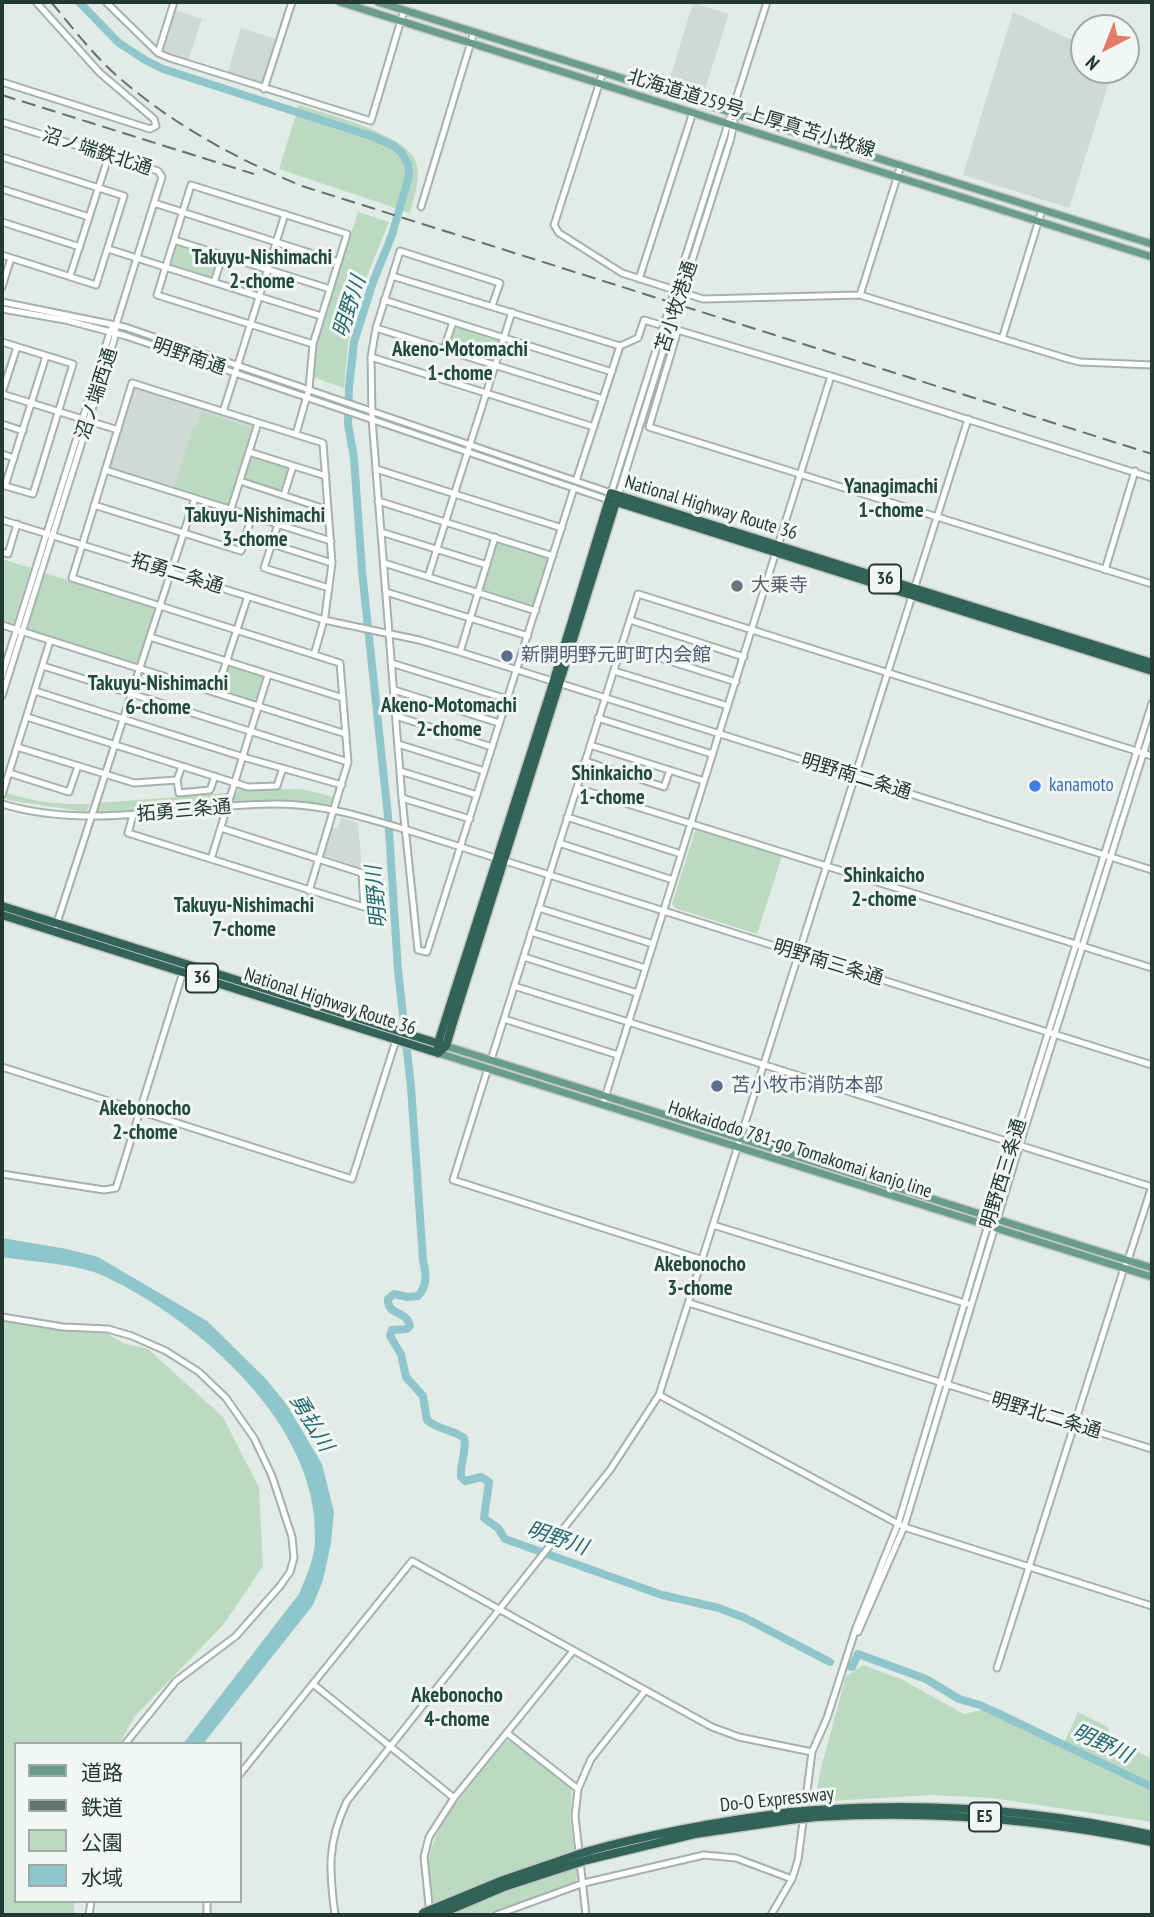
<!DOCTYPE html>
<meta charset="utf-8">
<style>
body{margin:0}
#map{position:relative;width:1154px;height:1917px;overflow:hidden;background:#e2ebe6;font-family:"PT Sans Narrow","Noto Sans JP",sans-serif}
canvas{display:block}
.frame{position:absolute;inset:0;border:4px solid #233a32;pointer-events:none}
.legend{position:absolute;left:14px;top:1742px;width:228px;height:161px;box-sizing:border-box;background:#f2f7f4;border:2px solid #9faba6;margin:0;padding:9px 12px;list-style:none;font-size:21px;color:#233a32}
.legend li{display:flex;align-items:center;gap:14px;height:35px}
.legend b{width:35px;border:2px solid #9faba6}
.north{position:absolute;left:1070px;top:14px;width:70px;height:70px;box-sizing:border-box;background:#f2f7f4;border:2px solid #9faba6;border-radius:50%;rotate:222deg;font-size:19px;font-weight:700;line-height:28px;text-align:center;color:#233a32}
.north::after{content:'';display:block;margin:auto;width:24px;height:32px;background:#e67b65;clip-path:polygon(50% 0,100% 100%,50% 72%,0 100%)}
</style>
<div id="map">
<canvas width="1154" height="1917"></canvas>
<div class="frame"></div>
<ul class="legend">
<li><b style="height:9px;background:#6a9c8c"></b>道路</li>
<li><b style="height:9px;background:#5e756d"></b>鉄道</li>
<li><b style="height:19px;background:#bcdac2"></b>公園</li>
<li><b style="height:19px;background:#8ec6cb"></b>水域</li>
</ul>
<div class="north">N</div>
</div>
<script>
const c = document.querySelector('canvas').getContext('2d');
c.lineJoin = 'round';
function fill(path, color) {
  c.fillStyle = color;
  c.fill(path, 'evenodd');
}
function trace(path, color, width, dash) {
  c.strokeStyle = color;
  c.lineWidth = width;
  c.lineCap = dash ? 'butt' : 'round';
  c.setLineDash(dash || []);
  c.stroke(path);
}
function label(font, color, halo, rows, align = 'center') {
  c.font = font + ' "PT Sans Narrow","Noto Sans JP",sans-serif';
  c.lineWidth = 6;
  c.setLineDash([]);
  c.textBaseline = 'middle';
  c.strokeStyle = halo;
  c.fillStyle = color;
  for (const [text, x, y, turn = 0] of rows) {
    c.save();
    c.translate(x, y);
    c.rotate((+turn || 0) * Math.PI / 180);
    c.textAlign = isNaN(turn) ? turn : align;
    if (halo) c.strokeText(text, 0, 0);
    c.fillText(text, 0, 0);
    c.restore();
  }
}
fill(new Path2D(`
 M693,3L729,14L704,92L669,81Z
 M175,10L202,19L188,61L162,51Z
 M1013,12L1084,46V70H1113L1069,208L963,175Z
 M241,28L276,39L262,83L228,72Z
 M135,387L254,425L228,507L109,469Z
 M341,818L358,823L362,869L324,855L332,827L338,828Z`), '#d0dad5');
fill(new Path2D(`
 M299,105C326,114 405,134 415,160C422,176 414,197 410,213L279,169Z
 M358,212L389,222L362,288L348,344L344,388L313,377L316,343Z
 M177,244L218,256L220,258L213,278L170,264L175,245Z
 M456,325L496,338L498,341L493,359L490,361L450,348L448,345Z
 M202,412L251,428L228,504L174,487L193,427H197Z
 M251,454L290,467L283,492L243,479Z
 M498,541L549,557L533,608L482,590Z
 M2,559L31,568L13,625L2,622Z
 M45,573L155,608L137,666L27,630Z
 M228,664L266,676L257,704L219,692Z
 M239,789H301L335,797L332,806L299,802H236L233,799Z
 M7,793C34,802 62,805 90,804L86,812L8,800L5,798Z
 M228,793L225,804L138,812L97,813L95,810L98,803Z
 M699,829L782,856L757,934L675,908L672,904L695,831Z
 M2,1319L59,1324L105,1332L123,1343L148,1349L223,1417L259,1488L263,1566L224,1624L135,1716L119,1744H16V1901H74V1915H2Z
 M863,1665L901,1679L964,1714L995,1707L1065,1741L1078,1712L1109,1728L1106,1735L1152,1759V1822L992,1798L930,1795L815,1802L820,1772L846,1676Z
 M506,1741H512L572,1788L570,1820L578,1876L575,1882L484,1915H435C433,1899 429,1882 429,1866C429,1825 481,1773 506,1741Z`), '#bcdac2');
fill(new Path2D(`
 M2,1238L67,1249L98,1257L207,1321L266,1379L287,1405L322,1464L334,1512L331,1543L323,1580L313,1605L203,1744H183L299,1594C306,1577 315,1558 315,1539C319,1425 200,1322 106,1277C80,1264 32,1262 2,1257Z`), '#8ec6cb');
trace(new Path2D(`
 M79,2L119,43L145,60L163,69L374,137L394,146L401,152L408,164L409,176L392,235L373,282L354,342L349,387L348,424L354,458L362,571L388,816L398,970L411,1087L423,1260C426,1274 428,1285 418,1296L408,1297L394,1294L388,1299C387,1316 407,1310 410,1326L407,1329L392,1330L390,1336L401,1354L406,1377L423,1396L427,1420C438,1430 452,1429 464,1438C467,1450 460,1463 461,1477L465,1481L481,1477L489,1482L484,1518L498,1528L505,1539L662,1595L719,1608L745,1618L830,1662
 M849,1666L852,1667L858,1654L926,1679L959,1699L980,1705L1152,1787`), '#8ec6cb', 8);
const minor = new Path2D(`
 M106,2L158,53L170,58L371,121L404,10
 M158,53L174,2
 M603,72L554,225L559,233L622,273L703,299L860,295L1068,359L1080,362L1152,365
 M2,82L150,129L156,126L154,119L100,73L36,2
 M264,89L292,2
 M2,122L158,171L162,177L116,325L114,340L2,696
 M2,157L124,196L96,285L2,255
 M2,189L89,217
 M154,203L338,262
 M421,207L474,32
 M2,222L80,247
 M174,240L330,289
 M108,249L321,316
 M70,276L109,155
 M392,276L620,346L638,338L644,320L831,376L1152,478
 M639,279L693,112
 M214,282L223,255
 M677,283L767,2
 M684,286L731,138L734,122
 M2,287L11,258
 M860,295L901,165
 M384,300L612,372
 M2,302L125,327L611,493L661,334
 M492,306L500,283L400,251L376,328L371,357L372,419L402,798L418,950L427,952L574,488
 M2,309L65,320L126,336L609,500
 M376,328L603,399
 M678,330L649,427L1152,584
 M1002,339L1042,210
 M2,342L73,364L33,494L2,485
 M444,349L453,322
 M371,357L594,427
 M2,393L17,347
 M2,394L118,430
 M223,412L285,214
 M2,424L23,431
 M296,434L309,389L313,344L347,234L191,185L157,295L313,344
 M249,452L326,476
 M2,454L14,458
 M376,469L562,528
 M105,470L331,541
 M240,481L328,510
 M576,481L620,346
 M5,486L46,356
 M284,495L293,466
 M618,496L668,335
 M378,501L553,556
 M94,505L241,551L252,516
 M231,509L258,423
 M2,520L324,620L419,640L460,652L1152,870
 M278,524L264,568L329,588
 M381,532L487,565
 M272,544L332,563
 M2,552L8,554L17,524
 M384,563L536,611
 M1105,570L1135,471
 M428,577L512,312
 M386,592L528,636
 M630,620L744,657
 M2,625L346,734
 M150,637L343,698
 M622,646L736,682
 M460,652L495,537
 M391,663L507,699
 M43,666L348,762
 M614,671L728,706
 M2,676L111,329
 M394,690L499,723
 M35,691L243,757L342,785
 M216,693L248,596
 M396,716L492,747
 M27,717L248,787L277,786L283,768
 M598,718L712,754
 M398,744L484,771
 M590,745L704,781
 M17,747L134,783L177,780
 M585,761L664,787L670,770
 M182,766L177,780L179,793L210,790L215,776
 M400,771L477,795
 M9,773L69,792L78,766
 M577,788L1152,968
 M2,795L50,641
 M402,798L470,819
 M2,804C92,831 185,804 277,804C322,804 364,817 407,830L1152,1065
 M133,815L128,833L364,907L362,873L221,828
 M567,817L681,854
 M559,843L673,880
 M211,859L268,675
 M309,891L348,762L340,663C250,635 161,606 72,578L132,383L323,443L332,563L325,616L314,655
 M539,908L653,944
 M54,932L195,498
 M531,932L645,968
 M524,957L637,993
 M514,986L1152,1187
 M504,1019L618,1055
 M491,1060L638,594L1152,756
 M2,1067L352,1179L396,1040
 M488,1068L453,1180L703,1260
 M603,1104L831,376
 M2,1174L104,1190L116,1188L183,972
 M713,1225L968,1304
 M689,1303L1152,1449
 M2,1317L63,1327L108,1329L132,1336L166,1351L199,1372L226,1398L254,1438L272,1476L292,1537L294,1558L290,1572L280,1586L236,1636L176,1681L125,1744
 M659,1395L904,1527L1152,1606
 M858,1632L904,1527L1020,1144L1152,726
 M997,1668L1124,1268L1128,1260L1152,1186
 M313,1684L454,1798
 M507,1733L578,1789
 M240,1774L412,1561L712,1727L739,1737L812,1752
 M89,1915L91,1901
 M207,1915V1901
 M335,1915C329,1870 327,1843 347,1801L610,1470L659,1395L968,419
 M430,1915L424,1857L429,1837L454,1798L573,1651
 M496,1915L584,1883L704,1855L736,1858L792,1879
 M586,1915L575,1816L578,1789L591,1759L645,1691
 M771,1915L792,1879L798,1860L812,1752L827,1718L856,1628L898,1524L993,1208L1152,703`);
const major = new Path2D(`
 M340,2L1152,257
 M378,2L1152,244
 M446,1046L1152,1268
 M438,1053L1152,1277`);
const highway = new Path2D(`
 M2,906L443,1045
 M2,915L438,1053
 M438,1053V1043L550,693L611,493L1152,663
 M438,1053L446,1046L452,1026L616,502L1152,671
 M816,1810C929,1802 1042,1810 1152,1835
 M816,1817C929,1810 1041,1819 1152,1842
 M585,1852C653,1833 721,1821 791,1812
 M587,1860L695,1834L790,1820`);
trace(minor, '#a5b2ac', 9);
trace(major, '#c1c8c6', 10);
trace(highway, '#c1c8c6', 11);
trace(minor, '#fff', 5);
trace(major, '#6a9c8c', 7);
trace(highway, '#326356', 8);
trace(new Path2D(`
 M51,2C74,29 96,59 123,81C177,127 237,159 302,186L1152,454
 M2,95L254,174`), '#5e756d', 2, [14, 7]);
const minorBridge = new Path2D(`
 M661,334L677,283
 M668,335L684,286`);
const highwayBridge = new Path2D(`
 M791,1812L816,1810
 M790,1820L816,1817
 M423,1913L503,1880L585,1852
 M438,1915L504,1887L587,1860`);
trace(minorBridge, '#a5b2ac', 9, []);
trace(highwayBridge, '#c1c8c6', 11, []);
trace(minorBridge, '#fff', 5);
trace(highwayBridge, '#326356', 8);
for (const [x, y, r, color] of [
 [737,586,7,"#6b7280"],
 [507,656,7,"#5c6f8a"],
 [1035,786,7,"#3f7fe0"],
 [717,1086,7,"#5c6f8a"]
]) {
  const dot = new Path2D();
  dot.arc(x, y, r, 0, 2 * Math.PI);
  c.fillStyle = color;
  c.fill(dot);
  trace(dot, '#f2f7f4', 2.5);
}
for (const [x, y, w] of [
 [885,579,32],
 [202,978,32],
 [985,1817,32]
]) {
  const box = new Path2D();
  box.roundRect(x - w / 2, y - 14.5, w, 29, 5);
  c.fillStyle = '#f2f7f4';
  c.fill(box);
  trace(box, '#233a32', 2);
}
label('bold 18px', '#233a32', null, [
 ["36",885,579],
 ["36",202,978],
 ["E5",985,1817]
]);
label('19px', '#233a32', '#f2f7f4', [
 ["北海道道259号 上厚真苫小牧線",751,114,17],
 ["沼ノ端鉄北通",97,152,18],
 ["苫小牧港通",677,307,-72],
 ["明野南通",189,357,19],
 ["沼ノ端西通",97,394,-72],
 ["National Highway Route 36",711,508,17],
 ["拓勇二条通",177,574,17],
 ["明野南二条通",856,777,17],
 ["拓勇三条通",184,811,-5],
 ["明野南三条通",828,963,17],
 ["National Highway Route 36",330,1002,18],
 ["Hokkaidodo 781-go Tomakomai kanjo line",800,1150,18],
 ["明野西三条通",1004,1174,-73],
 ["明野北二条通",1046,1416,17],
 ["Do-O Expressway",777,1800,-6]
]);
label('19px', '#5b616d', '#f2f7f4', [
 ["大乗寺",751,586]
], 'left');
label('19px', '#4e5e75', '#f2f7f4', [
 ["新開明野元町町内会館",521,656],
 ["苫小牧市消防本部",731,1086]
], 'left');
label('19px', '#366cbe', '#f2f7f4', [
 ["kanamoto",1049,786]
], 'left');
label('bold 21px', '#214a3d', '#f2f7f4', [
 ["Takuyu-Nishimachi",262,258],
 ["2-chome",262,282],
 ["Akeno-Motomachi",460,350],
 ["1-chome",460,374],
 ["Yanagimachi",891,487],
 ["1-chome",891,511],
 ["Takuyu-Nishimachi",255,516],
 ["3-chome",255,540],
 ["Takuyu-Nishimachi",158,684],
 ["6-chome",158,708],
 ["Akeno-Motomachi",449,706],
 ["2-chome",449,730],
 ["Shinkaicho",612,774],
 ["1-chome",612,798],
 ["Shinkaicho",884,876],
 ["2-chome",884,900],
 ["Takuyu-Nishimachi",244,906],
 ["7-chome",244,930],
 ["Akebonocho",145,1109],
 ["2-chome",145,1133],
 ["Akebonocho",700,1265],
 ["3-chome",700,1289],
 ["Akebonocho",457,1696],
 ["4-chome",457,1720]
]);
label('italic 21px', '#236970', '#f2f7f4', [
 ["明野川",350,307,-72],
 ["明野川",377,897,-95],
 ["勇払川",311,1423,59],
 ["明野川",557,1539,19],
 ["明野川",1102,1744,25]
]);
</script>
